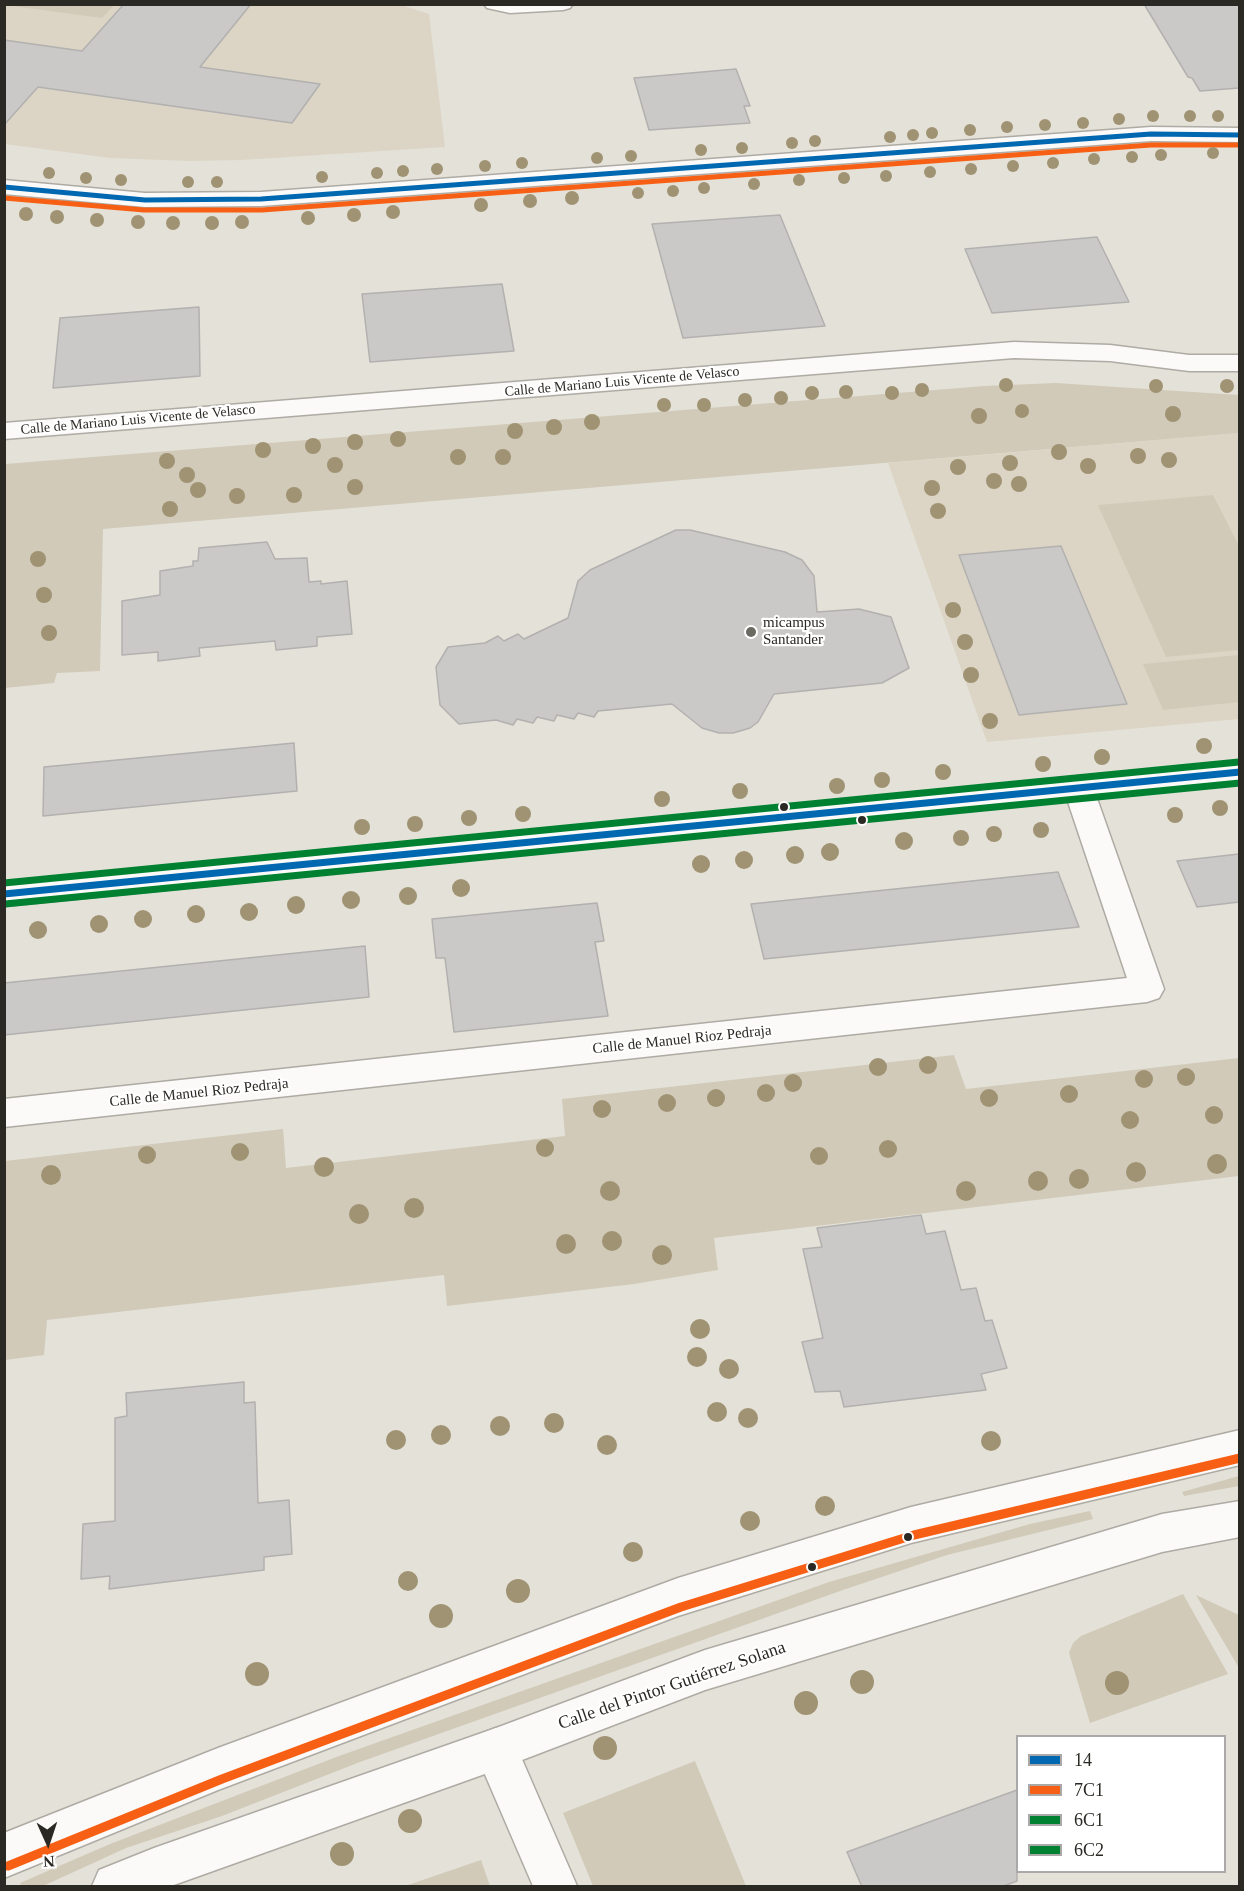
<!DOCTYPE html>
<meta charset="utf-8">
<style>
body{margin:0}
#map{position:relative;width:1244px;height:1891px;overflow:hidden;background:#e4e1d8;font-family:"Times New Roman",serif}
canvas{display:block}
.frame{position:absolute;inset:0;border:6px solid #2b2923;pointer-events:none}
.legend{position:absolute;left:1016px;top:1735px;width:210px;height:138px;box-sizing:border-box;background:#fff;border:2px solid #aaa9a7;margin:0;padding:8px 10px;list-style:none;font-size:18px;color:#2b2923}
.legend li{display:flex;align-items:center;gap:12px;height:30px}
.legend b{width:30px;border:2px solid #aaa9a7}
.north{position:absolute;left:18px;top:1813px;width:60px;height:60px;-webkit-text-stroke:4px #fff;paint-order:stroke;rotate:177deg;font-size:16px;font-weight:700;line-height:24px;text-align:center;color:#2b2923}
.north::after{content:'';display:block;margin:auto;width:21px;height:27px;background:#2b2923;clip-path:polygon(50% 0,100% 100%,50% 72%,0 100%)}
</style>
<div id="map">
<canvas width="1244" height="1891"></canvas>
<div class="frame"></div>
<ul class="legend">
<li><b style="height:8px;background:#0067b1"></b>14</li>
<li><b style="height:8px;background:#f76014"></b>7C1</li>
<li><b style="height:8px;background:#008131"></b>6C1</li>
<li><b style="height:8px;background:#008131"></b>6C2</li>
</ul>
<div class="north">N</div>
</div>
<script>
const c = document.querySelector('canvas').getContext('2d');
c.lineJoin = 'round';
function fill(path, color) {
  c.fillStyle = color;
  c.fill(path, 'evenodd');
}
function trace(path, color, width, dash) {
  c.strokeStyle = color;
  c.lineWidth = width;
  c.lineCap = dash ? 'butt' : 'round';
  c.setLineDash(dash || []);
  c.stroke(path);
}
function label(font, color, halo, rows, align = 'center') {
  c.font = font + ' "Times New Roman",serif';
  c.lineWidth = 4.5;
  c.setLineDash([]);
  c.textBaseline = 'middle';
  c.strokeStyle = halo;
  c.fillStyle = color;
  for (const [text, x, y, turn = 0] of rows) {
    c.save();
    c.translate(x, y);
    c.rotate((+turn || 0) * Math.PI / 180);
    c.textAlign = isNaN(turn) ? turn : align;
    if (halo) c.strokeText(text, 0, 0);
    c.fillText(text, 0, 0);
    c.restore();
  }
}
fill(new Path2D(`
 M398,4L429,14L445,147L241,160L188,161L110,158L5,144L4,5Z
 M1239,433V719L987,742L888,463Z`), '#dcd5c5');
fill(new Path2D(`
 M5,5L114,4V5L102,18Z
 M1056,383L1239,395V433L103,529L100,671L57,673L54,683L5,688V464L985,386Z
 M1213,495L1239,546V650L1166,657L1098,505Z
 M1239,655V702L1163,710L1143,664Z
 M954,1055L966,1089L1239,1058V1176L714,1238L718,1270L634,1284L447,1306L444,1275L47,1320L44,1355L5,1360V1366V1161L283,1129L286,1168L565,1136L562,1099Z
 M1239,1476V1486L1184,1496L1182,1492Z
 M1090,1511L1093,1519L947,1555L843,1590L360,1762L222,1816L126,1848L43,1886H22L20,1883L110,1844L339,1756L829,1582L1030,1524Z
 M1183,1594L1228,1674L1090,1723L1069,1653L1073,1643L1081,1636Z
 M1196,1595L1239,1615V1668Z
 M695,1761L746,1886H593L563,1813Z
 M481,1860L490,1886H405Z`), '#d1cab9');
const building = new Path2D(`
 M124,4H251L200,67L320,84L292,123L38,87L4,125V40L82,51Z
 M1144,4H1239V88L1200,91L1192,78L1188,77Z
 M736,69L750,106H744L750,123L649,130L634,78Z
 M780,215L825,326L683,338L652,224Z
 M1097,237L1129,302L992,313L965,249Z
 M502,284L514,351L370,362L362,294Z
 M199,307L200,376L53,388L60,318Z
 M676,530H690L785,552L802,560L814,576L817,612L859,609L891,617L909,668L882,683L774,694L758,722L750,728L733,733H719L702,728L672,704L598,711L594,717L578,713L574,719L557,715L554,721L537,717L533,723L517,719L513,725L496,720L459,724L440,705L436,667L448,647L485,643L498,636L504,641L518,634L524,639L568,618L578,581L590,570Z
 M267,542L275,559L307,558L309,582L321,581V584L347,581L352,634L317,637V646L276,650L275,641L199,648L200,656L158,661V652L122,655V601L160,595V571L193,566V561H198L199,548Z
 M1061,546L1127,704L1019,715L959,555Z
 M294,743L297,791L43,816L44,767Z
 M1239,854V902L1197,907L1177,861Z
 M1058,872L1079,927L764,959L751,904Z
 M597,903L604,941L595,942L608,1016L454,1032L445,958H436L432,919Z
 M365,946L369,997L4,1035V983Z
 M921,1215L926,1234L945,1231L961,1290L976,1288L985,1321L992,1320L1007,1368L981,1374L986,1390L844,1407L840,1391L815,1392L802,1342L823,1338L803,1249L822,1247L817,1228Z
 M244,1382V1403L255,1402L258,1503L289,1500L292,1554L264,1557V1570L109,1589L110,1576L81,1579L83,1524L115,1521V1418L127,1416L126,1393Z
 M1017,1790V1881L1001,1887H862L847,1852Z`);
fill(building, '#cbc9c8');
trace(building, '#b2b1af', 1.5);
const minor = new Path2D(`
 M484,4H573L570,8L563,10L510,13L487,8Z
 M1151,127L1240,128V142L1151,141L261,206L145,207L4,194V180L145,193L261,192Z
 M1014,342L1110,345L1189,355H1240V371H1189L1110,361L1014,358L4,439V423Z
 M1078,776L1089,779L1093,787L1164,989L1159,998L1147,1002L4,1127V1099L1127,978L1063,787L1067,779Z
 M496,1728L511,1734L577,1886H533L474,1749L481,1734Z`);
const secondary = new Path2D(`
 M1240,761V783L4,906V882Z`);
const primary = new Path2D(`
 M1240,1430V1465L911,1543L678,1616L218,1790L4,1878V1833L218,1748L678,1578L911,1507Z
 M1240,1501V1537L1162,1552L705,1690L496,1770L171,1886H92L99,1870L154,1848L496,1728L705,1650L1162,1514Z`);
trace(minor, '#aeaba4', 3);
trace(secondary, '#aeaba4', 3);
trace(primary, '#aeaba4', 3);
fill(minor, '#fbfaf9');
fill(secondary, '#fbfaf9');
fill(primary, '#fbfaf9');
trace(new Path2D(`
 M4,187L145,200L261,199L1151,134L1240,135`), '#0067b1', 5);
trace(new Path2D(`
 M4,894L1240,772`), '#0067b1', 7);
trace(new Path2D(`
 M4,198L144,210H262L1151,145H1240`), '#f76014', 5);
trace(new Path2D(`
 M8,1866L222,1779L681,1607L914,1535L1240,1458`), '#f76014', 9);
trace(new Path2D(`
 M5,904L1240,783`), '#008131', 7);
trace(new Path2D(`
 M4,883L1239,762`), '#008131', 7);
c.fillStyle = '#a09373';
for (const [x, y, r] of [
 [1153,116,6],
 [1190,116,6],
 [1218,116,6],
 [1119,119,6],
 [1083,123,6],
 [1045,125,6],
 [1007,127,6],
 [970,130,6],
 [932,133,6],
 [913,135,6],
 [890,137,6],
 [815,141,6],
 [792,143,6],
 [742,148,6],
 [701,150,6],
 [1213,153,6],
 [1161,155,6],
 [631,156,6],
 [1132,157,6],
 [597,158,6],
 [1094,159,6],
 [522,163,6],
 [1053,163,6],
 [485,166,6],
 [1013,166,6],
 [437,169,6],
 [971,169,6],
 [403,171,6],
 [930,172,6],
 [49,173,6],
 [377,173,6],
 [886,176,6],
 [322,177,6],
 [86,178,6],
 [844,178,6],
 [121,180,6],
 [799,180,6],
 [188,182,6],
 [217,182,6],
 [754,184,6],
 [704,188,6],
 [673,191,6],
 [638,193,6],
 [572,198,7],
 [530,201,7],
 [481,205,7],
 [393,212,7],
 [26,214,7],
 [354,215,7],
 [57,217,7],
 [308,218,7],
 [97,220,7],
 [138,222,7],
 [242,222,7],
 [173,223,7],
 [212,223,7],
 [1006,385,7],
 [1156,386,7],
 [1227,386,7],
 [922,390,7],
 [846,392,7],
 [812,393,7],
 [892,393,7],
 [781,398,7],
 [745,400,7],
 [664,405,7],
 [704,405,7],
 [1022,411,7],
 [1173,414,8],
 [979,416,8],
 [592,422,8],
 [554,427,8],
 [515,431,8],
 [398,439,8],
 [355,442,8],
 [313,446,8],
 [263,450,8],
 [1059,452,8],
 [1138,456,8],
 [458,457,8],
 [503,457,8],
 [1169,460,8],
 [167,461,8],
 [1010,463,8],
 [335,465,8],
 [1088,466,8],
 [958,467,8],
 [187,475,8],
 [994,481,8],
 [1019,484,8],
 [355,487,8],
 [932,488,8],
 [198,490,8],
 [294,495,8],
 [237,496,8],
 [170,509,8],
 [938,511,8],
 [38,559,8],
 [44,595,8],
 [953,610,8],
 [49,633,8],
 [965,642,8],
 [971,675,8],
 [990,721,8],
 [1204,746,8],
 [1102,757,8],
 [1043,764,8],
 [943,772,8],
 [882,780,8],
 [837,786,8],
 [740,791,8],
 [662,799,8],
 [1220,808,8],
 [523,814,8],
 [1175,815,8],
 [469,818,8],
 [415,824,8],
 [362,827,8],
 [1041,830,8],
 [994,834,8],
 [961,838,8],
 [904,841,9],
 [830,852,9],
 [795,855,9],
 [744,860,9],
 [701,864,9],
 [461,888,9],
 [408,896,9],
 [351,900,9],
 [296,905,9],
 [249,912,9],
 [196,914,9],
 [143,919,9],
 [99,924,9],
 [38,930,9],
 [928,1065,9],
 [878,1067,9],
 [1186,1077,9],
 [1144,1079,9],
 [793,1083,9],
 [766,1093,9],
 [1069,1094,9],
 [716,1098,9],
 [989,1098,9],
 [667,1103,9],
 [602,1109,9],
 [1214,1115,9],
 [1130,1120,9],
 [545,1148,9],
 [888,1149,9],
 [240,1152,9],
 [147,1155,9],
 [819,1156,9],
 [1217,1164,10],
 [324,1167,10],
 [1136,1172,10],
 [51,1175,10],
 [1079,1179,10],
 [1038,1181,10],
 [610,1191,10],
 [966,1191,10],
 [414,1208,10],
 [359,1214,10],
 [612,1241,10],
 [566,1244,10],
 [662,1255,10],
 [700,1329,10],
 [697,1357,10],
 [729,1369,10],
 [717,1412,10],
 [748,1418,10],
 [554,1423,10],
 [500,1426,10],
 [441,1435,10],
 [396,1440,10],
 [991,1441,10],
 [607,1445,10],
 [825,1506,10],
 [750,1521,10],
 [633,1552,10],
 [408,1581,10],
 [518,1591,12],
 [441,1616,12],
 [257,1674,12],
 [862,1682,12],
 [1117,1683,12],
 [806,1703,12],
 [605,1748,12],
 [410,1821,12],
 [342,1854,12]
]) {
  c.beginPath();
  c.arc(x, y, r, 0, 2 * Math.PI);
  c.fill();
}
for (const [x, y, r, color] of [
 [751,632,6,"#6c6962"],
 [784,807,5,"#2b2923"],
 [862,820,5,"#2b2923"],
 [908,1537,5,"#2b2923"],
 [812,1567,5,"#2b2923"]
]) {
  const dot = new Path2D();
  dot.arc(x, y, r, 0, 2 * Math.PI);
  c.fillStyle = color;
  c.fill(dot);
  trace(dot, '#fff', 2);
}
label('14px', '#2b2923', '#fff', [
 ["Calle de Mariano Luis Vicente de Velasco",622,382,-5],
 ["Calle de Mariano Luis Vicente de Velasco",138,420,-5]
]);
label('15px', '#2b2923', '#fff', [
 ["micampus",763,623],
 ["Santander",763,640]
], 'left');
label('15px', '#2b2923', '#fff', [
 ["Calle de Manuel Rioz Pedraja",682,1040,-6],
 ["Calle de Manuel Rioz Pedraja",199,1093,-6]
]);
label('18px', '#2b2923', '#fff', [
 ["Calle del Pintor Gutiérrez Solana",672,1686,-19]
]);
</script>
